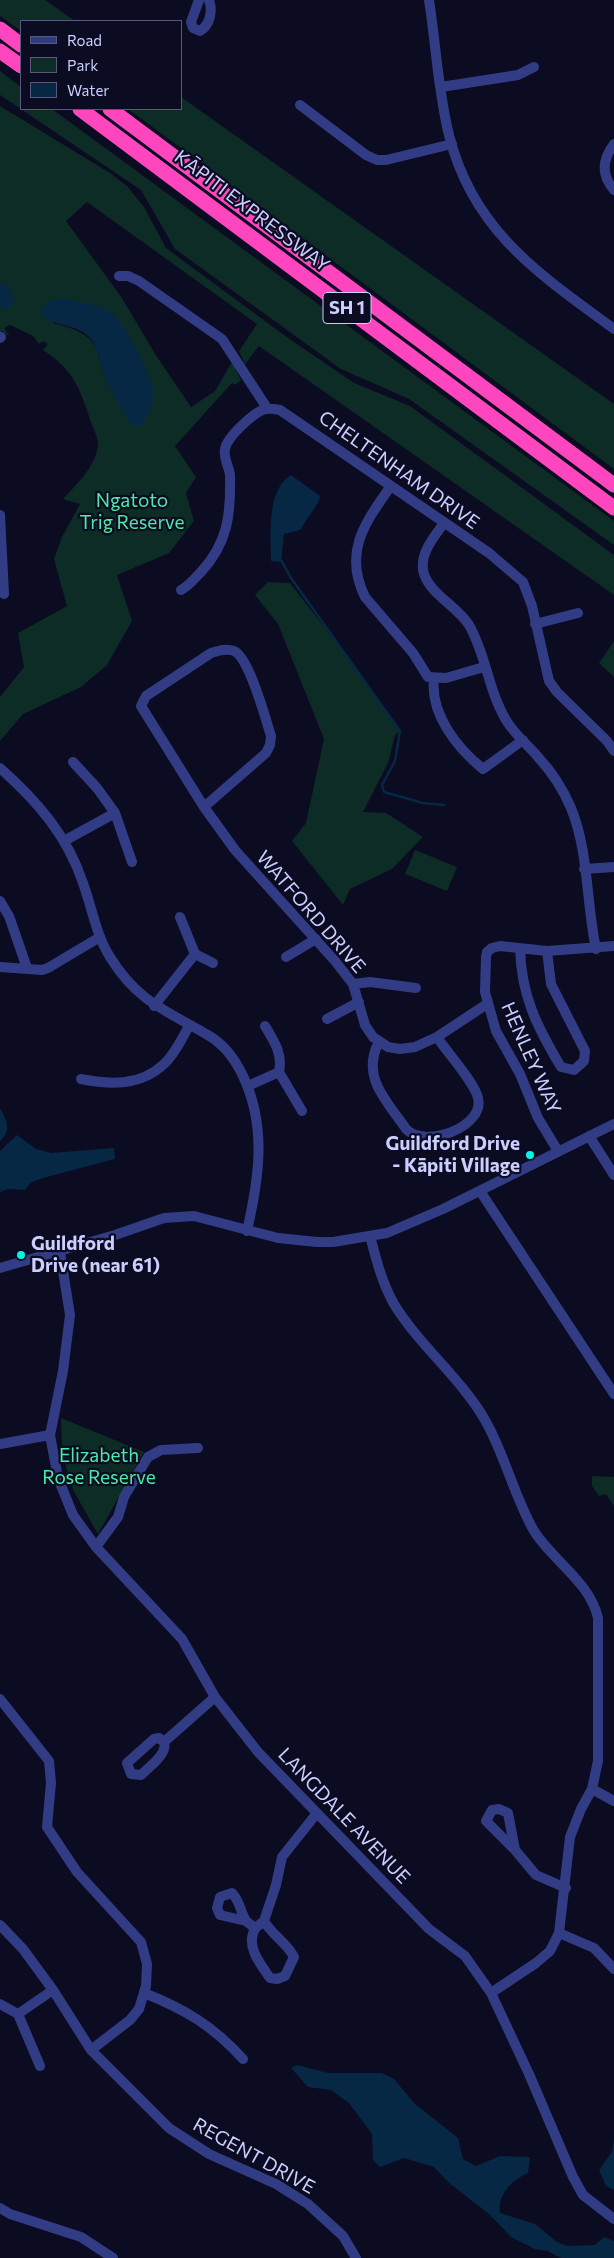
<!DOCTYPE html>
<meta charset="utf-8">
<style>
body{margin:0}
#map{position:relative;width:614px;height:2258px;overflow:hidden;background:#0b0b21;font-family:Commissioner,sans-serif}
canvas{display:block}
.legend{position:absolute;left:20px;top:20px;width:162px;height:90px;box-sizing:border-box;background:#0b0b21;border:1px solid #58597a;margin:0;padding:6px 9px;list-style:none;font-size:15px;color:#cbceff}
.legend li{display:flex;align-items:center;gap:10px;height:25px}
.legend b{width:25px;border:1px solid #58597a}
</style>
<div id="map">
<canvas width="614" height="2258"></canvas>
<ul class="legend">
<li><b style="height:6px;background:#313c85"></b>Road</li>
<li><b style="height:14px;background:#0d2c25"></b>Park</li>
<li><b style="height:14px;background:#062845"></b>Water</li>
</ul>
</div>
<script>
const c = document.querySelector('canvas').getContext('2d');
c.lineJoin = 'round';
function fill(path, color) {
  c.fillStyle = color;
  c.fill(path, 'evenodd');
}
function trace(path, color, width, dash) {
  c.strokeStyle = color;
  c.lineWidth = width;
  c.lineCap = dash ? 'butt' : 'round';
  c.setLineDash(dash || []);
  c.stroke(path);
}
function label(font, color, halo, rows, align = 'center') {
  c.font = font + ' Commissioner,sans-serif';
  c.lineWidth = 4.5;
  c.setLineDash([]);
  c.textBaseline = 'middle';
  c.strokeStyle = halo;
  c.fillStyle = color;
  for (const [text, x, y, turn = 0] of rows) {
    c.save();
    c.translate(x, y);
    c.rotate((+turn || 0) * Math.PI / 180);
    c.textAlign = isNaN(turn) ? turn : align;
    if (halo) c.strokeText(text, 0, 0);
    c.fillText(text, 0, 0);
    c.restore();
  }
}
fill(new Path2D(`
 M0,0H45L75,21H21V31L0,16Z
 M0,71L21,87V109H52L614,521V545L409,399L341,369L175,249L141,190L0,95Z
 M181,97L614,404V469L128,109H181Z
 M0,106L110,173L127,186L144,207L166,248L288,338L354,383L410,406L614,555V595L259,346L245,364L239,351L257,324L87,202L66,221L122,298L155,354L191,407L215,391L232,362L241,380L235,385L232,383L175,446L196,477L186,493L194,521L169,553L117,575L132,621L107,665L81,687L23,714L0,741V697L24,667L18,633L67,606L54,559L62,537L80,504L63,499C76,485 97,465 98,444C98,438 93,428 91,422C80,389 74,370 43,350L48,344L43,341L39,344L33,336L10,325L4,328L10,337L2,331L0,333ZM87,304L105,310L114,315L115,394C89,353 111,337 53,323Z
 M268,582L290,583L343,651L400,731L395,735L388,763L363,812L386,813L423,837L392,869L350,889L343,905L292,841L306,823L324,739L278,624L255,595Z
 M614,641V677L599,663Z
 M415,850L457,867L447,891L405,874Z
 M61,1418L144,1452L98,1534L73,1490L62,1453Z
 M592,1476L614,1477V1506L606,1494L599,1496L592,1486Z`), '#0d2c25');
fill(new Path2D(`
 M0,282C16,290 21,313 0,307Z
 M68,299C83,303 104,305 115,316C126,328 152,376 153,392C153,400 151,407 148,415C146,421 141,426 135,428C126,420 112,393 107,381C100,367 100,350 90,338C77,323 54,328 42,314C40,299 57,300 68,299Z
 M291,475L320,496L319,501L300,530L284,534L281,562L271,561C271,536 266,490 291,475Z
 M0,1108C7,1121 12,1130 0,1141Z
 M17,1135L36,1149L51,1153L114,1148L115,1159L43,1178L30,1183L25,1190L8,1189L0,1192V1151Z
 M297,2065L328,2073H382L394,2079L415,2104L458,2138L463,2159L476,2166L500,2156L530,2157L528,2173C512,2180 497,2195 500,2213L535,2224L557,2242L567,2246L595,2245L604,2237L614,2241V2258H561L547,2251L535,2249L511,2237L489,2214L448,2182L434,2167L404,2158L380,2167L373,2160L372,2134L349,2103L331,2090L308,2087L291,2068Z
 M614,2138V2190L606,2186L599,2170L612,2152Z`), '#062845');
trace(new Path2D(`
 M281,560L291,578L400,731L395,761L382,785L384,792L423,803L444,805`), '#062845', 2.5);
trace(new Path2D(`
 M199,0L191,22L193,28L200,31C210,25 213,11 209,0
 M429,0C436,45 438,91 449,135C473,231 539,274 614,329
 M441,87L518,75L534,67
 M300,105L366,155L377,160H386L452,144
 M614,144C602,160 601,175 614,190
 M119,276H128L139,281L222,339L267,408
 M0,338L1,337
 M390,487C365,523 343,552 365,597L413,653L428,677L446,678L484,667
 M0,515L4,594
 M444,523C434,537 418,555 424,574C431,595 457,606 469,625C486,654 488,690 506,720C514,734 528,745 538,757C551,771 563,789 571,808C589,852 586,902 596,949
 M181,590C189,586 195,578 201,572C228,543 231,514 230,475C229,466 223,458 225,449C227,437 253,413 265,409C270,408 275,409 280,410L489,553L523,582L532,606L549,681L557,692L607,741L614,751
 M535,624L578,613
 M434,679C430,714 457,748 483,769L523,740
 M73,762L97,788L115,813L132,862
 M0,768C37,801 67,835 83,883C92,908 96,935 110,957C137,1001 165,1010 206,1034C223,1043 235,1059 243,1076C267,1127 259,1178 247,1231
 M204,807L266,753L270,745L271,736C266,720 249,657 234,651C227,648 218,651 211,653L146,696L141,706L204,807L235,850L335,961L353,984L365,1025L373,1037L388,1047L400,1049L415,1047L437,1037L487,1004
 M64,841L115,813
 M584,869L614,867
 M0,901L9,916L27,968
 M180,917L195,954L213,963
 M520,948C521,995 537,1027 561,1067L574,1070L584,1061L585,1051L551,984L547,951
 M286,957L316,939
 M0,967L42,970L48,968L100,937
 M353,984L370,982L416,988
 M154,1006L195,954
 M327,1019L359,1002
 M265,1026C274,1041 283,1054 279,1072L302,1111
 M379,1042C360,1077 388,1102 406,1129C425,1149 485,1127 478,1098C475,1083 446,1051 437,1037
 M81,1079C110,1085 141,1086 164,1064C175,1054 182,1038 189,1026
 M248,1086L279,1072
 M589,1136L614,1175
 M558,1151L538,1118L520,1074L496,1031L485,992L486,957L487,952L492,948L500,946L547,951L614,946
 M480,1191L614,1394
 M370,1236C376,1259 382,1283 394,1304C418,1344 461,1378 485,1420C505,1455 514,1496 534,1531C553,1561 590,1582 598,1618V1761L592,1789L581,1809L570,1837L559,1933L550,1951L536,1963L491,1993
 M60,1252L70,1315L63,1371L50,1435L58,1478L73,1515L96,1547L182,1639L215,1697L258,1752L429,1929L465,1956L491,1993L529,2074L573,2177L583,2195L614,2219
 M0,1268L115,1235L164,1218L194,1216L278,1238L317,1242H333L387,1233L443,1209L614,1124
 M0,1444L50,1435
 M96,1547L118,1517L124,1497L148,1457L161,1450L198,1448
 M0,1699L49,1761L51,1783L47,1827L77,1872L141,1942L147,1964L146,1986L139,2009L130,2020L91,2050
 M164,1742L159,1738L154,1739L127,1763L131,1774L141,1775C149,1767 168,1754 164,1742L215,1697
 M592,1789L614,1801
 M515,1850L508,1813L499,1809L492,1810L486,1821L515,1850L536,1875L566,1888
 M246,1921C240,1911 240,1901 232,1893L220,1897L217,1908L220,1915L246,1921L255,1928
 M264,1921C262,1923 257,1926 255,1929C245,1946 261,1965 270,1978L277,1979L285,1976L294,1957C287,1943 272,1935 264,1921L276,1885L282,1857L317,1813
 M0,1925L23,1949L53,1990L91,2050L169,2128L209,2154L276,2184L308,2204L343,2236L356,2258
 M559,1933L594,1948L614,1969
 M144,1993C185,2009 213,2026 243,2059
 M0,2004L18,2014L53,1990
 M18,2014L40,2066
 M0,2208L10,2214L81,2237L113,2258`), '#313c85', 10);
trace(new Path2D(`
 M0,29L21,45
 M0,51L21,66
 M80,109L614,508
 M110,109L614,485`), '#ff46bf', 15);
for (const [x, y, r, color] of [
 [530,1155,5,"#00f6e4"],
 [21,1255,5,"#00f6e4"]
]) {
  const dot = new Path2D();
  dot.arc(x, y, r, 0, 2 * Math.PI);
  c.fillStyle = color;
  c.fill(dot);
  trace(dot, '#0b0b21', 2);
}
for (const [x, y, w] of [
 [347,308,48]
]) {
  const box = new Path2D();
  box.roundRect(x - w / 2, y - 15.5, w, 31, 4);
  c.fillStyle = '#0b0b21';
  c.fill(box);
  trace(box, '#cbceff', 1);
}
label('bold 18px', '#cbceff', null, [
 ["SH 1",347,308]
]);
label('19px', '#cbceff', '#0b0b21', [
 ["KĀPITI EXPRESSWAY",252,211,37],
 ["CHELTENHAM DRIVE",399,470,35],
 ["WATFORD DRIVE",311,912,49],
 ["HENLEY WAY",531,1058,66],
 ["LANGDALE AVENUE",344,1816,46],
 ["REGENT DRIVE",254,2156,29]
]);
label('19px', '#4ceaa7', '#0b0b21', [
 ["Ngatoto",132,501],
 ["Trig Reserve",132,523],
 ["Elizabeth",99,1456],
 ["Rose Reserve",99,1478]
]);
label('bold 19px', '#cbceff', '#0b0b21', [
 ["Guildford Drive",520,1144],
 ["- Kāpiti Village",520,1166],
 ["Guildford",31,1244,"left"],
 ["Drive (near 61)",31,1266,"left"]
], 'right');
</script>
